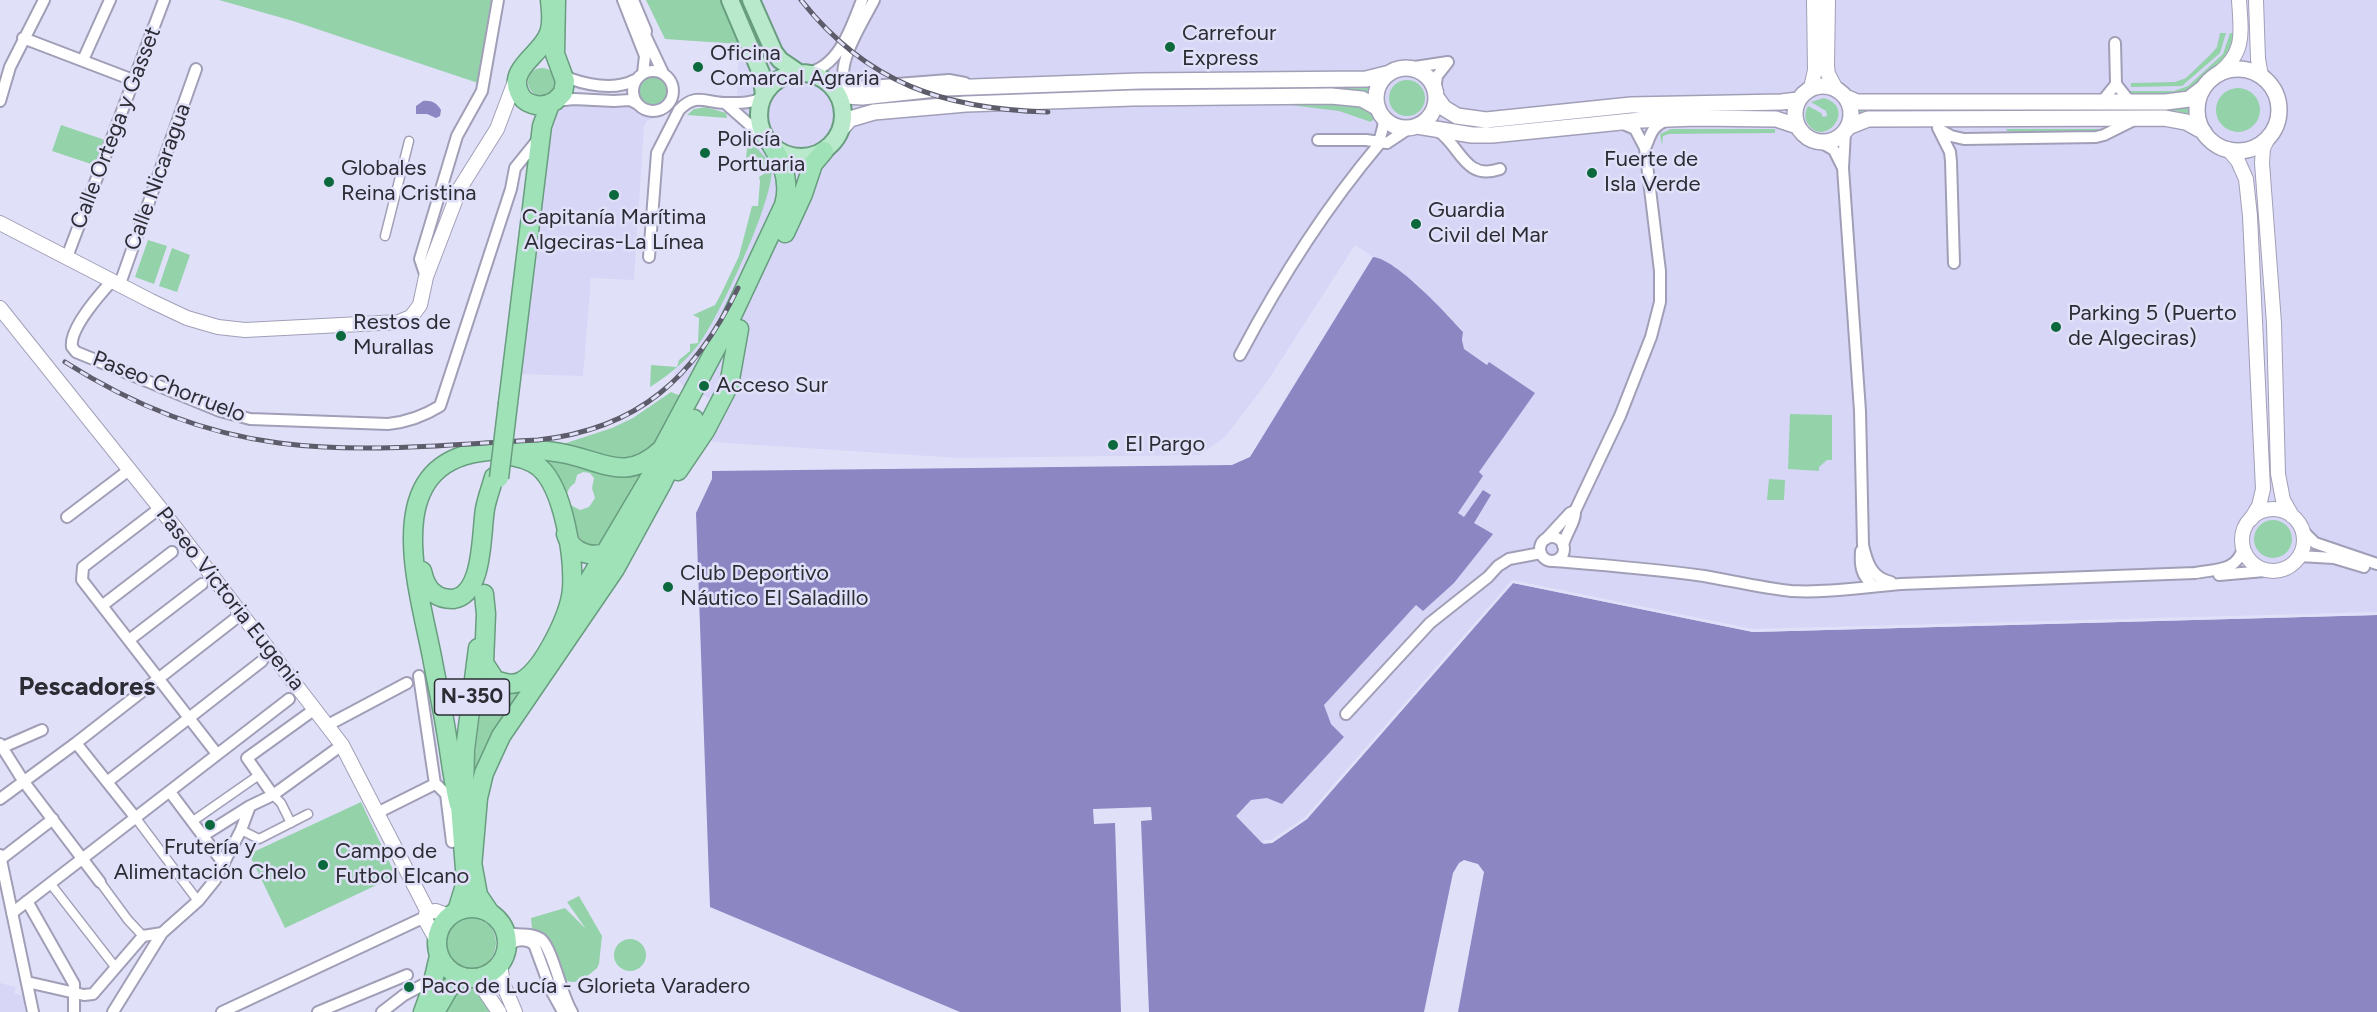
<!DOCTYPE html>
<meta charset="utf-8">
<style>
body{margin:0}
canvas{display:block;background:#e1e0f9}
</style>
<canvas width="2377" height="1012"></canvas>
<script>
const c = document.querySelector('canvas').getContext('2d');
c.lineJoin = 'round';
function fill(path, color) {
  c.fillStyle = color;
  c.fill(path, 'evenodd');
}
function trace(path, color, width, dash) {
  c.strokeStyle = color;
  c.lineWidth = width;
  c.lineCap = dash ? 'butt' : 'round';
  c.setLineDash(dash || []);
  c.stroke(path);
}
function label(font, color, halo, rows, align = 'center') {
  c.font = font + ' Figtree,sans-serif';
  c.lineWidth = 5;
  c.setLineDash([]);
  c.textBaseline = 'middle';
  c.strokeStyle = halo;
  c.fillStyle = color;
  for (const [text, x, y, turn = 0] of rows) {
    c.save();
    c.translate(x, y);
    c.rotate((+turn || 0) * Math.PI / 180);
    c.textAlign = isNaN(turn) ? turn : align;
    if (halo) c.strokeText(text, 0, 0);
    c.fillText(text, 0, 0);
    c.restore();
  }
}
fill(new Path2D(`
 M721,0H2377V615L1753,632L1307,819L1272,843L1263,844L1235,817L1251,800L1267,798L1276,800L1344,738L1331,724L1324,705L1416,605L1423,611L1493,534L1474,523L1491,496L1483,491L1464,517L1458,514L1483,476L1478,473L1535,393L1463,349V331L1443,310L1410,278L1379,258L1373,257L1355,245L1267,382L1225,437L1200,455L959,458L712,442V430L724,406L681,384L673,373L704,337L744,258L766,198L772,168L770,161L762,155L736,116L739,44Z
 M566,104L635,107L648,116H658L647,121L644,126L634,280L591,278L583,376L515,374L547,117Z
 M0,983L16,987L14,993L23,996L25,1012H0Z`), '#d8d6f6');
fill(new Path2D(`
 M219,0H493L478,83L293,21Z
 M646,0H721L739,44L665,39Z
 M2220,33H2226L2220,53L2182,86L2131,87V83L2175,82L2186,78L2212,53L2217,47Z
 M2230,33H2234C2233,54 2220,63 2206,75C2200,80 2196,87 2188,91C2174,97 2146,97 2131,93L2130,91H2174L2188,86L2223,54Z
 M528 82a14 14 0 1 1 28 0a14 14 0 1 1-28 0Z
 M639 91a14 14 0 1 1 28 0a14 14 0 1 1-28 0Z
 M1389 98a18 18 0 1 1 36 0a18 18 0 1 1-36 0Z
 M1375,85L1372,95L1338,89L1258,90V87Z
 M2216 110a22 22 0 1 1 44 0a22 22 0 1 1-44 0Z
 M1824,98C1858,108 1824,149 1808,124C1804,118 1805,112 1808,106L1821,113L1823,117L1827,116L1826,111L1811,102Z
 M1326,103L1364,107L1376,116L1371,122L1339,111L1282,104Z
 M2190,106V115L2176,111L1858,114L1857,108L2174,110Z
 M706,107L726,113L727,118L687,115L694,109Z
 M61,125L105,140L97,166L52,151Z
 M1671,129H1775V133L1669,134L1663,136L1662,145L1660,134Z
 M2006,129H2098V132H2018L2007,131Z
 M748,131C752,138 756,148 762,154C765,158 770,159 771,164C779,191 720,313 703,338C689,359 671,374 650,387L651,365L677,367L679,360L690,351V344L698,343L699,318L693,315L715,305L721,294L739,256L752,206H758L760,181L759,177L765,173L752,156L746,158L748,139H743V132Z
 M148,240L167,246L154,284L135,277Z
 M172,248L190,255L177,292L159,286Z
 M671,392L683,397L650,450C617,470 596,451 563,444L612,428L633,418Z
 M1790,414L1832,415V460H1827L1819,467V471L1788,469Z
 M547,459C581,465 613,485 648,471V475L597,548C568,541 570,507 561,484C558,475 552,466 547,459ZM583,472L590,473L594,478L592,488L595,498L589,507L580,510L569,504C565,495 567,488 575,483L577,475Z
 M1769,479L1785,480L1784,500H1767Z
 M2254 539a19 19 0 1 1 38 0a19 19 0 1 1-38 0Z
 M489,684L504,692L524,688L475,788L472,779L483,689Z
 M361,802L396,876L285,928L249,854Z
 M579,896L602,936L599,964L597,968C586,977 578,987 563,979L549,940L544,935L532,929L531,918L565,908L586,929L567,902Z
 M444 943a26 26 0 1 1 52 0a26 26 0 1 1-52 0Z
 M614 955a16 16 0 1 1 32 0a16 16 0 1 1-32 0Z
 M467,985L477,989L493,1012H439L443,1004Z`), '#94d2aa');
fill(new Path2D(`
 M423,101C431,100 437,103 441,110L440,116L436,118L427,114H416V106Z
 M1373,257C1396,259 1446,313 1463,332L1462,340L1464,349L1487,365L1489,362L1535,393L1479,472L1483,476L1458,513L1464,517L1483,490L1491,495L1474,523L1493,534L1454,583L1423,611L1416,605L1324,705L1331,724L1344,737L1282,804L1267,798L1251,800L1236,816L1262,843H1272L1307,819L1513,583L1753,632L2377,615V1012H1458L1484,872L1478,864L1464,860L1459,863L1453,873L1424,1012H1149L1141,821L1152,820L1151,807L1093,809L1094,824L1115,823L1121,1012H960L710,907L696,513L712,479V471L1232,465L1250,457Z`), '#8c86c3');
fill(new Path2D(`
 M1512,580L1753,629L2377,612V615L1753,632L1513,583L1307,819L1272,843L1263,844L1264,840H1271L1305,817Z`), '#e1e0f9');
const pedestrian = new Path2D(`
 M385,236L409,141
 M273,795L281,803L291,823
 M135,817L198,901
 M193,821L259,775
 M241,830L259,839L308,814
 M100,882L128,920L143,936
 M50,883L116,968`);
const minor = new Path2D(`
 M623,0L645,56L643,73
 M633,0L646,31L645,35L663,73
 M874,0C865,18 834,66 846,83L858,87L949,80L965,83
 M23,38L133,80
 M2115,43L2116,84
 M83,60L110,0
 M1408,68L1448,62L1437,76L1435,91
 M633 91a20 20 0 1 1 40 0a20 20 0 1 1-40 0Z
 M807,73C839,67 851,28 862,0
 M564,76C584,85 615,91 635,80
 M0,101L10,67L44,0
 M555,101L574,99L614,101L630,100L636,103
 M2099,102L2104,99L2116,84L2127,98L2134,102
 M725,103L767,140
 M1938,128L1950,152L1951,161L1954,263
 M1940,130L1951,136L1964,139L2096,137L2104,135L2134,120
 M1438,131C1461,146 1464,181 1500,169
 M1845,132L1843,168L1860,411L1863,545C1867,563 1872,578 1891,582
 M1318,140H1366L1387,143L1411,127
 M1822,143L1834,150L1842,166
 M1645,148C1651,136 1650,128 1665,121
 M67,257L164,0
 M649,257L657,153L679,110C696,92 706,103 725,103C738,103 751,104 763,97
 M426,277L420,259L457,136L482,91L498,0
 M112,281C100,294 69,329 72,347L76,352L220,411L250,419L388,424C407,422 424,416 440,406L511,189L515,168L536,142
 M118,283L122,278L196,69
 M1240,355C1279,281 1326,207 1380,143C1379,133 1386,128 1383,117
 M160,508L83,567L82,580L217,754
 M67,517L129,470
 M2303,531L2315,543L2377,564
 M1540 549a12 12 0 1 1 24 0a12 12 0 1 1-24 0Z
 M1546,539L1570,513L1575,511
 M1563,546C1565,534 1576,522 1575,511L1620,416L1651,337L1660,302V271L1645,148L1635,129L1621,123
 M1861,551C1860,566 1861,576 1874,586
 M2299,556L2334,558L2364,567
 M1554,561C1603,565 1654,569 1704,576C1733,581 1762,588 1791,591C1828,593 1864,587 1901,584L2195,573C2215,569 2237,572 2243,548
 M2219,575L2276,570
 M103,605L172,552
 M129,640L202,584
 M419,676L435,784
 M1346,714L1430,623L1488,577L1498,566L1509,559L1541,553
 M328,725L407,683
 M76,743L135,817
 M0,744L24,782L100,882
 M3,747L42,730
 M107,782L262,661
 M170,792L224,864
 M273,795L247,758L315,709
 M0,799L76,743L240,615
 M377,813L433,785H437L446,794L452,842
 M204,835L250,806L273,795L342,745
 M0,855L33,1012
 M1,859L53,819
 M27,901L74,984V1012
 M12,913L289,699
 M505,931C516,938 530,931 541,939C553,949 561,995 572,1012
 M507,946C515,940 525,938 534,944L551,990L563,1012
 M27,982L84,995L93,994L143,936L162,933
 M113,1012L162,933L198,901L215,880L241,830L250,806
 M222,1012L425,917
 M318,1012L407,975
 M382,1012L404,995L434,979`);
const tertiary = new Path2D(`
 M1828,0L1827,66L1828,74L1836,89
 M2256,0L2258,59L2261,76
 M2218,74C2246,52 2241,32 2239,0
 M1811,88L1815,70L1814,0
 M2269,136L2263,148L2262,163L2274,323L2278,474L2283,500L2292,516
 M2228,149L2238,161L2246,179L2250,216L2263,489L2259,506L2251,519
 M0,223L151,301L187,318L218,327L245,330L399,322L411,317L420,305L426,277L460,188L497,129L517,76
 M0,308L160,508L342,745L428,912
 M2242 540a31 31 0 1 1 62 0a31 31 0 1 1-62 0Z
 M428,912L426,914V921L436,939
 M428,912L436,911L449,916
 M500,964L503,984L515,1012
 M476,978L499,1012`);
const secondary = new Path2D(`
 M1376 98a30 30 0 1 1 60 0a30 30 0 1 1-60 0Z
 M2197 110a41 41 0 1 1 82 0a41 41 0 1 1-82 0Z
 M1795 114a28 28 0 1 1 56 0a28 28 0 1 1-56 0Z
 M835,90L846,96L862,97L945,88L1140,81L1366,79L1390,73
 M1436,97L1444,108L1457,116L1486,120L1631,105L1781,102L1798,100
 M1845,97L1857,102H2166L2189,99L2202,89
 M1417,126L1472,135H1492L1641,120L1697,118L1776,119L1797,126
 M1848,127L1868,119L2164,118L2186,122L2204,132
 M842,128L850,119L874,112L966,104L1132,98L1331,96L1362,99L1378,108`);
const primary = new Path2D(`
 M730,0L761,73L764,95
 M751,0L774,52L780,60L799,73
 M759 115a42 42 0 1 1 84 0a42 42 0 1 1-84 0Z`);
const trunk = new Path2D(`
 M550,0C551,11 553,22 549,33C542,54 508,68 519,92C521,98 526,102 532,104C540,107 548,105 555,101L563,93L565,81L555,54L556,0
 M785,233L803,194L813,164L824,151
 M508,403L542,126L550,104
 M678,471L705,431L729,385L739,329
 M566,534C572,554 595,560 612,550
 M422,571C424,580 427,589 435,594C440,598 447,599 453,599C484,595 481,532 485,509C487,498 491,488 494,477
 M484,594L486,614L484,663L495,680C504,683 513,686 522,681C544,668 570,614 572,589C574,558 564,488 539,467C530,460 521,458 510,456
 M572,609L662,457
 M464,793L465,750L478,648
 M459,805C453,782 451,760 447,737C443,710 437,684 432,657C418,585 377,461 488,451C511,449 538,448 561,453C602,460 625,484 662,449L723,335L784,205C790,184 784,164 772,146
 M471,857L478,895L490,913
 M472,867L478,798L484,773L501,736L615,569L661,485L694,419
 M437 943a35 35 0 1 1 70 0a35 35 0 1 1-70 0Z
 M457,911L466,882L459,792
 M423,1012L431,990L439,956
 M435,1012L449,988L463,977`);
trace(pedestrian, '#a19fb7', 11);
trace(minor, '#a19fb7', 14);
trace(tertiary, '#a19fb7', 16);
trace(secondary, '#a19fb7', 18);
trace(primary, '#689d7f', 20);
trace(trunk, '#689d7f', 21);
trace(pedestrian, '#fff', 8);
trace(minor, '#fff', 10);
trace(tertiary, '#fff', 14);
trace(secondary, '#fff', 15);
trace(primary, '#b8e9ca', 16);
trace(trunk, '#a0e2b8', 18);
const rail = new Path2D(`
 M801,0C867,84 945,109 1048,112
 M65,362C131,404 201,433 279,443C364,454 453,444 538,440C639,429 695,377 738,288`);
trace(rail, '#5d5c6a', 5);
trace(rail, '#e1e0f9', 3, [9]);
const trunkBridge = new Path2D(`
 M499,478L508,403`);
trace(trunkBridge, '#689d7f', 21, []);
trace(trunkBridge, '#a0e2b8', 18);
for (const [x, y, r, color] of [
 [1170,47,6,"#0c693d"],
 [698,67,6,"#0c693d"],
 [705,153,6,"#0c693d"],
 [1592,173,6,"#0c693d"],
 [329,182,6,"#0c693d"],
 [614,195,6,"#0c693d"],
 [1416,224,6,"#0c693d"],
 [2056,327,6,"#0c693d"],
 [341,336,6,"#0c693d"],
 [704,386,6,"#0c693d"],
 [1113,445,6,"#0c693d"],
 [668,587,6,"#0c693d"],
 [210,825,6,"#0c693d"],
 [323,865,6,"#0c693d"],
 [409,987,6,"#0c693d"]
]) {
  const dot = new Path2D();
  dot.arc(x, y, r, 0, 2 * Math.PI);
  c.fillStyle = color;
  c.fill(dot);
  trace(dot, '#e1e0f9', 2);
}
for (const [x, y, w] of [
 [472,697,75]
]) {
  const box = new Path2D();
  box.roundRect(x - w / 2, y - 18, w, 36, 4.5);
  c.fillStyle = '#e1e0f9';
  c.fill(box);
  trace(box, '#2c2c35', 1.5);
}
label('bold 21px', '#2c2c35', null, [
 ["N-350",472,697]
]);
label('22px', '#2c2c35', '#e1e0f9', [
 ["Carrefour",1182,34],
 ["Express",1182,59],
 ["Oficina",710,54],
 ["Comarcal Agraria",710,79],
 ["Policía",717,140],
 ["Portuaria",717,165],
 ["Fuerte de",1604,160],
 ["Isla Verde",1604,185],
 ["Globales",341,169],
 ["Reina Cristina",341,194],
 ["Guardia",1428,211],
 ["Civil del Mar",1428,236],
 ["Capitanía Marítima",614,218,"center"],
 ["Algeciras-La Línea",614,243,"center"],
 ["Parking 5 (Puerto",2068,314],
 ["de Algeciras)",2068,339],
 ["Restos de",353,323],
 ["Murallas",353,348],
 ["Acceso Sur",716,386],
 ["El Pargo",1125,445],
 ["Club Deportivo",680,574],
 ["Náutico El Saladillo",680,599],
 ["Frutería y",210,848,"center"],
 ["Alimentación Chelo",210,873,"center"],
 ["Campo de",335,852],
 ["Futbol Elcano",335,877],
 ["Paco de Lucía - Glorieta Varadero",421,987]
], 'left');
label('22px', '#2c2c35', '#e1e0f9', [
 ["Calle Ortega y Gasset",116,128,-69],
 ["Calle Nicaragua",158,177,-70],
 ["Paseo Chorruelo",169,387,21],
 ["Paseo Victoria Eugenia",230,599,52]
]);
label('bold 26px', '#2c2c35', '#e1e0f9', [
 ["Pescadores",87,687]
]);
</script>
